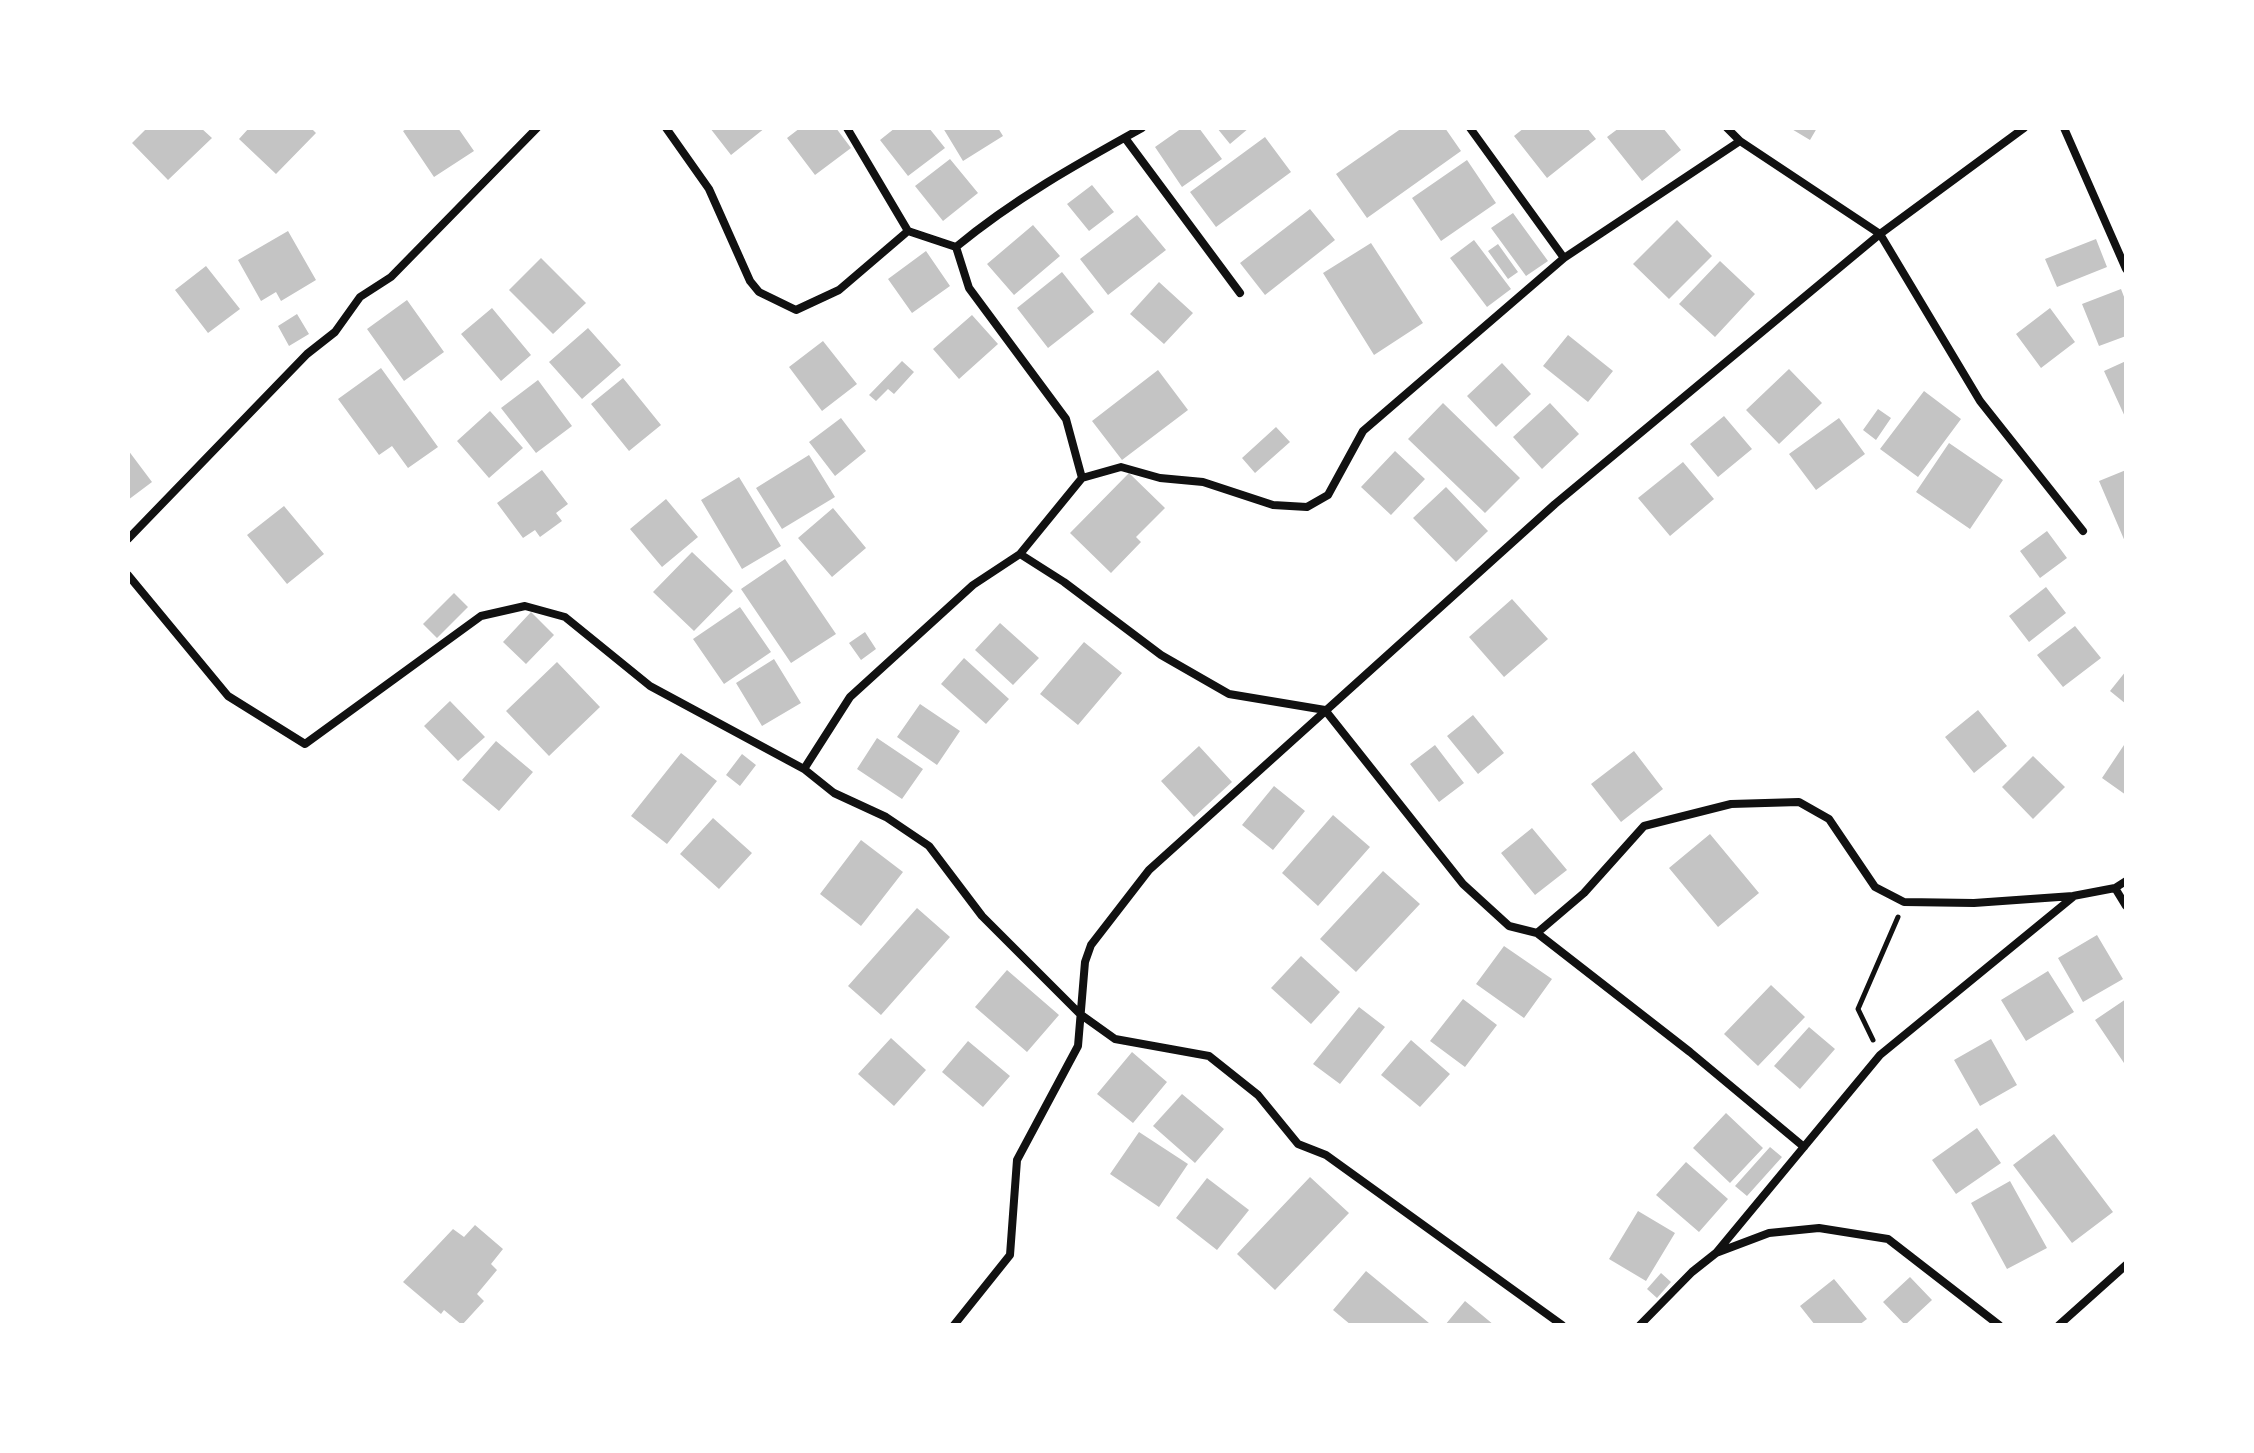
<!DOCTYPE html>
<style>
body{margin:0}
#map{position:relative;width:2254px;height:1453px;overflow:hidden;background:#fff;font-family:"Open Sans",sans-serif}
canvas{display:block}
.frame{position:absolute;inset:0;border:130px solid #fff;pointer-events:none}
</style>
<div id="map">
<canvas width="2254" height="1453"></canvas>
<div class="frame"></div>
</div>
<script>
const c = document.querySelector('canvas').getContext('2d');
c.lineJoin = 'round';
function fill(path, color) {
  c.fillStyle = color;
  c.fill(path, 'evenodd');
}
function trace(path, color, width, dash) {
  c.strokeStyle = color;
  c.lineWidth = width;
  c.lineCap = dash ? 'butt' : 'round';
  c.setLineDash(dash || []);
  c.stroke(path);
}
fill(new Path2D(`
 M147,128H201L212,138L168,180L132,143Z
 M249,128H311L316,133L276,174L239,139Z
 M408,128H458L474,151L434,177L403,131Z
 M710,128H765L731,155Z
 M800,128H836L851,148L815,175L787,138Z
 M895,128H929L945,148L908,176L880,140Z
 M943,128H998L1003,136L963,161Z
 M1182,128H1199L1222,159L1182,187L1155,147Z
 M1217,128H1249L1230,144Z
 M1402,128H1445L1461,151L1367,218L1336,174Z
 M1524,128H1587L1596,139L1547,178L1514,136Z
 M1619,128H1663L1681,150L1642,181L1607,137Z
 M1790,128H1817L1810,140Z
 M1265,137L1291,172L1216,227L1190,192Z
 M950,159L978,193L943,221L915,186Z
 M1467,160L1496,203L1441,241L1412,198Z
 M1092,185L1114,212L1089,231L1067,204Z
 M1310,209L1335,240L1265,295L1240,263Z
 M1513,213L1548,261L1526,276L1491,228Z
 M1137,215L1166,250L1108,295L1080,259Z
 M1677,220L1712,256L1669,299L1633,264Z
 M1033,225L1060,256L1014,295L987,264Z
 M288,231L316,280L281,301L276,292L261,301L238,260Z
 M2096,239L2107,267L2057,287L2045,259Z
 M1474,240L1511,289L1487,307L1450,258Z
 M1371,243L1423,323L1374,355L1323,273Z
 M1498,244L1518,272L1508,279L1488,251Z
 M926,251L950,286L912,313L888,279Z
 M541,258L586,303L553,334L509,290Z
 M1720,261L1755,294L1715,337L1679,304Z
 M206,266L240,309L208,333L175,290Z
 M1062,272L1094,312L1048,348L1017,308Z
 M1159,282L1193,313L1164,344L1130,314Z
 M2121,289L2126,302V336L2099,346L2082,304Z
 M407,300L444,352L404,381L367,329Z
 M492,308L531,355L501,381L461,334Z
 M2050,308L2075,342L2041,368L2016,334Z
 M297,314L309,334L289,346L278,326Z
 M972,315L998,344L959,379L933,349Z
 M588,328L621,365L582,399L549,362Z
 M1568,335L1613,371L1588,402L1543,366Z
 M823,341L857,384L822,411L789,367Z
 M902,361L914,372L894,394L888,389L876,401L869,395Z
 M2126,361V419L2104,371Z
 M1502,363L1531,394L1496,427L1467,396Z
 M381,368L438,447L408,468L392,446L379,455L338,399Z
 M1789,369L1822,403L1779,444L1746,410Z
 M1158,370L1188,410L1122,460L1092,421Z
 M623,378L661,425L629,451L591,404Z
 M538,380L572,426L536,453L501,408Z
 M1924,391L1961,419L1918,477L1880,449Z
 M1443,403L1520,478L1485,513L1408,439Z
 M1550,403L1579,434L1542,469L1513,437Z
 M1878,409L1891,418L1876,440L1863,430Z
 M490,411L523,448L489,478L457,441Z
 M1724,416L1752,449L1718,477L1690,444Z
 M841,418L866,451L835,476L809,442Z
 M1839,418L1865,454L1816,490L1789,454Z
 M1276,427L1290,442L1255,473L1242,458Z
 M1949,443L2003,480L1970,529L1916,492Z
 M128,450L152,482L128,500Z
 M1395,451L1425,479L1391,515L1361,487Z
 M809,455L835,497L782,529L756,488Z
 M1683,462L1714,499L1670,536L1638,498Z
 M542,470L568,504L556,513L562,521L540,537L535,530L523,538L497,503Z
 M2126,470V544L2099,481Z
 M1129,473L1165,508L1136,537L1141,542L1111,573L1070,533Z
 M739,477L781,546L742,569L701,500Z
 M1446,487L1488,531L1456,562L1413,518Z
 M666,499L698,537L662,567L630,529Z
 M284,506L324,554L287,584L247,535Z
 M833,508L866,548L832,577L798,538Z
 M2047,531L2067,558L2040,578L2020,551Z
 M692,552L733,591L694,631L653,592Z
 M785,559L836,634L791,663L741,589Z
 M2046,587L2066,613L2029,642L2009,616Z
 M454,593L468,607L437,638L423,624Z
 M1512,599L1548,639L1504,677L1469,637Z
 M740,607L771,652L724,684L693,639Z
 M531,612L554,635L526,664L503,642Z
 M1000,623L1039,658L1013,685L975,650Z
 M2075,626L2101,658L2063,687L2037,655Z
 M865,632L876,649L861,660L849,643Z
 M1084,642L1122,673L1078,725L1040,694Z
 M964,658L1009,699L986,724L941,684Z
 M774,659L801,703L762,726L736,683Z
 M557,662L600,707L549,756L506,711Z
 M2126,671V704L2110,691Z
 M450,701L485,737L458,761L424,726Z
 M920,704L960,731L937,765L897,737Z
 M1978,710L2007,746L1974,773L1945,737Z
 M1473,715L1504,753L1478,774L1447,736Z
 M877,738L923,769L902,799L857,769Z
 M496,741L533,772L499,811L462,780Z
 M2126,742V795L2102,778Z
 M1435,745L1464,783L1439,802L1410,764Z
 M1199,746L1232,782L1194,817L1161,781Z
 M1634,751L1663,789L1621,822L1591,784Z
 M681,753L717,781L667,844L631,816Z
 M742,754L756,765L740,786L726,775Z
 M2033,756L2065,787L2033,819L2002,787Z
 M1274,786L1305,811L1273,850L1242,825Z
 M1333,815L1370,847L1318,906L1282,873Z
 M713,818L752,853L719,889L680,854Z
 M1532,828L1567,870L1535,895L1501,853Z
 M1710,834L1759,893L1718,927L1669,868Z
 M861,840L903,872L861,926L820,894Z
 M1383,871L1420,904L1356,972L1320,939Z
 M917,908L950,937L881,1015L848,986Z
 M2097,935L2123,979L2083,1002L2058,958Z
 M1504,946L1552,979L1524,1018L1476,984Z
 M1301,956L1340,992L1311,1024L1271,988Z
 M1007,970L1059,1015L1027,1052L975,1007Z
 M2048,971L2074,1012L2026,1041L2001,1000Z
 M1771,985L1805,1017L1758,1066L1724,1034Z
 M1463,999L1497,1025L1465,1067L1430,1041Z
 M2126,999V1066L2095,1020Z
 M1359,1007L1385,1027L1340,1084L1313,1064Z
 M1809,1027L1835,1049L1800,1089L1774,1066Z
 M891,1038L926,1070L894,1106L858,1074Z
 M1991,1039L2017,1085L1980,1106L1954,1060Z
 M1411,1040L1450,1074L1420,1107L1381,1075Z
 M968,1041L1010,1076L983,1107L942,1072Z
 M1132,1052L1167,1082L1133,1123L1097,1094Z
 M1182,1094L1224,1129L1195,1163L1153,1126Z
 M1726,1113L1763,1148L1730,1183L1693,1148Z
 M1977,1128L2001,1163L1956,1194L1932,1160Z
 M1139,1132L1188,1164L1159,1207L1110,1174Z
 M2054,1134L2113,1212L2072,1243L2013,1165Z
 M1770,1147L1782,1157L1747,1196L1735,1186Z
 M1686,1162L1728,1199L1699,1232L1656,1195Z
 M1310,1177L1349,1213L1275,1290L1237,1254Z
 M1207,1178L1249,1210L1217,1250L1176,1218Z
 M2010,1181L2047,1248L2007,1269L1971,1203Z
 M1638,1211L1675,1233L1646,1281L1609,1259Z
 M475,1225L503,1249L491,1264L497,1270L477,1294L484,1301L462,1325L444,1310L441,1314L403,1282L453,1229L464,1237Z
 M1366,1271L1429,1323L1427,1325H1351L1333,1310Z
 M1661,1273L1671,1282L1657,1298L1647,1289Z
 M1910,1277L1932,1300L1905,1325L1883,1302Z
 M1834,1279L1867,1319L1859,1325H1815L1800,1306Z
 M1465,1301L1494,1325H1445Z`), '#c4c4c4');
trace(new Path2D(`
 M1873,1040L1858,1009L1898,917`), '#111', 5);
trace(new Path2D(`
 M666,128L709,189L750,281L759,292L796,310L839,290L908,231
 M847,128L908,231L956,247
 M1470,128L1564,258
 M1727,128L1740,141
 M2064,128L2126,269
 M1125,138L1240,293
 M1082,478L1121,467L1160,478L1203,482L1273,505L1307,507L1328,495L1363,431L1564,258L1740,141L1880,234L1980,401L2083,531
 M128,539L307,354L335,332L360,297L391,277L537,128
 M1020,554L1082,478L1066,419L969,288L956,247C1014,199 1077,164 1142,128
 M128,575L228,696L305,744L481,616L525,606L565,617L650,686L804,769L834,793L886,817L929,846L982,916L1080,1014L1115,1039L1209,1056L1258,1095L1298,1144L1326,1155L1562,1325
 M804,769L850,697L973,585L1020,554L1064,582L1161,655L1229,694L1325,710L1463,884L1509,926L1537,933L1584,893L1644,826L1731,804L1799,802L1829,819L1875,887L1904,902L1974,903L2073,896L2115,888L2126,881
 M2115,888L2126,906
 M1537,933L1690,1052L1804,1147
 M1716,1253L1880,1055L2073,897
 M954,1325L1010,1255L1017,1160L1078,1046L1085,962L1091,945L1149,870L1555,504L1880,234L2024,128
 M1640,1325L1692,1272L1716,1253L1769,1233L1819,1228L1888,1239L1999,1325
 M2059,1325L2126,1265`), '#111', 8);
</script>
